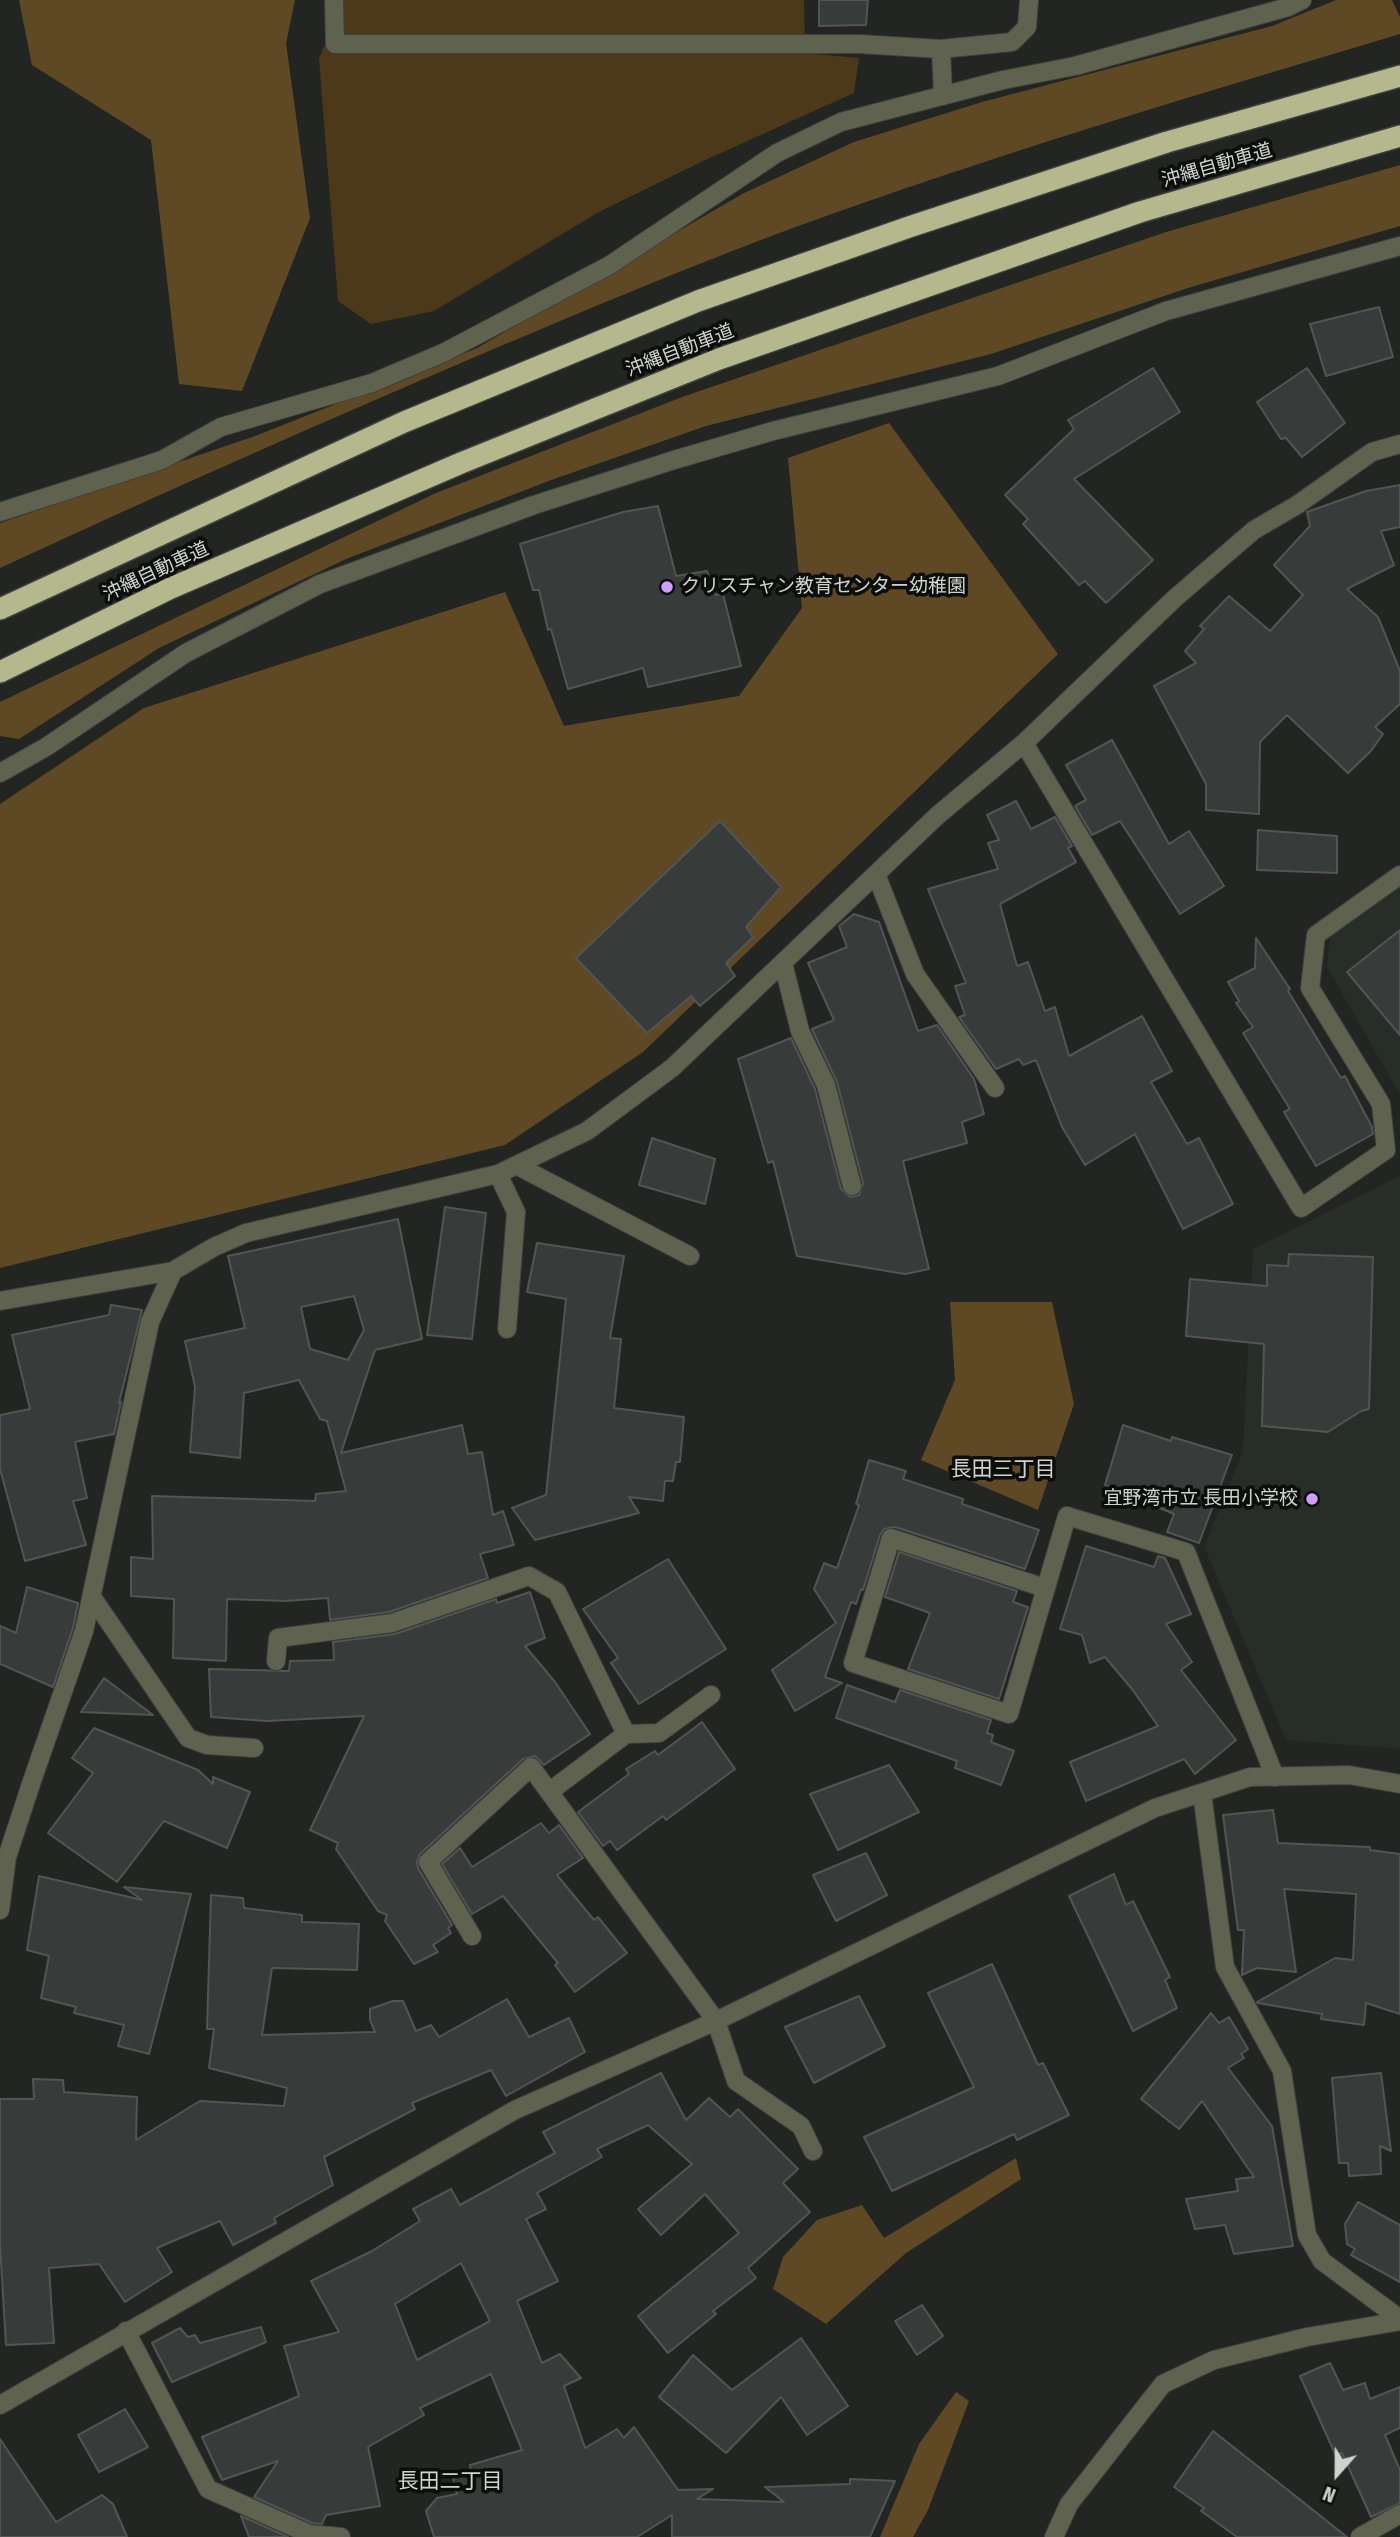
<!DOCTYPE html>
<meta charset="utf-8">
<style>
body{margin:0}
#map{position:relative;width:1400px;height:2537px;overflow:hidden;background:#222522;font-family:"Fira Sans Condensed",sans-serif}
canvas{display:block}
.north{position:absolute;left:1302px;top:2439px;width:70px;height:70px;-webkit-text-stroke:5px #0c0e0c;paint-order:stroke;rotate:201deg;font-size:19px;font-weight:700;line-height:28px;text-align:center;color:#d0d2d0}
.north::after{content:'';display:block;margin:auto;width:24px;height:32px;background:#d0d2d0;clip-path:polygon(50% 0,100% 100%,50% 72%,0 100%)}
</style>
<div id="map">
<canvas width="1400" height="2537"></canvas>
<div class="north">N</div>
</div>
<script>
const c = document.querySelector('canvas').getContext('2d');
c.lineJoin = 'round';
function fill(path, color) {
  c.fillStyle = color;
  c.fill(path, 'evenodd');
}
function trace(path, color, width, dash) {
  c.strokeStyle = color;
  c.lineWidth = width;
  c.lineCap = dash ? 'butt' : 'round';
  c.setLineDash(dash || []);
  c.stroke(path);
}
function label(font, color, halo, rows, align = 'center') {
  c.font = font + ' "Fira Sans Condensed","Noto Sans JP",sans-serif';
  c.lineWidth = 7;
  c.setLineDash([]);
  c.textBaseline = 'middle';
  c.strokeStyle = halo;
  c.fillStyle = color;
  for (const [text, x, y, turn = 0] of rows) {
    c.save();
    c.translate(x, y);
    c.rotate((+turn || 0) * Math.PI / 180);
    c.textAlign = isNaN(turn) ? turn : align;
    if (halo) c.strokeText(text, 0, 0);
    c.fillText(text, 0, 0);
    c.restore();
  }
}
fill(new Path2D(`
 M1400,884V1095L1327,967L1330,936Z
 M1400,1176V1749L1286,1740L1204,1547L1243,1451L1253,1249Z`), '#272e27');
fill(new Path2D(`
 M342,0H804L805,53L859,58L854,93L703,161L599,212L434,311L371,324L338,301L319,59Z`), '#4c3919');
fill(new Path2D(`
 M19,0H295L286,43L310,218L242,391L179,384L151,140L32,65Z
 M1336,0H1392L1400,17V34C1195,95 991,156 790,229C691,266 593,307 496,348C329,419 164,492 0,568V523L255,436L477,348L744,193L854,142L982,102L1272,26Z
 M1400,165V226L1188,288L991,354L706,426L554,479L346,559L159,648L19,739L0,736V702L436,493L685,396L1166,232Z
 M889,423L1058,654L643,1052L505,1145L0,1268V804L144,708L505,592L564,726L739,696L802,608L788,458Z
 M950,1302H1052L1074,1404L1038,1510L921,1460L955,1380Z
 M1016,2158L1021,2179L906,2253L826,2324L773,2289L783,2257L817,2220L862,2205L884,2238Z
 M956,2392L969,2401L928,2510L913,2537H880L919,2444Z`), '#5f4925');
const building = new Path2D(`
 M819,0H868L866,25L819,26Z
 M1379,307L1393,357L1326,376L1310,324Z
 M1153,368L1180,412L1074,479L1153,560L1106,603L1085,581L1079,585L1023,524L1028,519L1005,495L1074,429L1068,420Z
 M1307,368L1345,423L1302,457L1286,438L1281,439L1257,402Z
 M1400,485V527L1381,531L1394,565L1347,589L1378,617L1400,671V704L1375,727L1383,734L1371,751L1348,773L1287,715L1260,742L1259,814L1206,810V784L1154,686L1196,663L1185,651L1204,629L1200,626L1229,596L1270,631L1303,595L1274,565L1310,526L1307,512L1366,491Z
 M658,506L676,576L707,571L716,595L723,594L741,666L648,687L643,668L568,689L551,629L548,630L539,590H533L520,544L623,512Z
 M1112,740L1169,844L1189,831L1224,886L1180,914L1120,821L1092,835L1075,806L1086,800L1066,765Z
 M1016,801L1031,829L1055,817L1072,846L1068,848L1076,862L1000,904L1017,966L1028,962L1045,1011L1055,1007L1069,1056L1142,1016L1172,1071L1151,1082L1187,1144L1199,1138L1233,1204L1183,1229L1135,1134L1085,1165L1062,1127L1036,1060L1023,1065L1019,1059L996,1069L959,1017L965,1015L955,986L966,983L928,889L998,869L988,843L999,840L987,815Z
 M720,821L781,887L746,927L753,937L726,963L735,976L700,1006L691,996L647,1033L576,958Z
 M1258,830L1337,836V873L1257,870Z
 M854,914L879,922L918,1031L937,1025L974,1079L984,1114L962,1122L967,1143L903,1161L929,1269L905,1274L797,1256L773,1161L768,1163L738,1059L791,1038L815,1089L841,1189L850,1197L859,1195L863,1183L837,1082L812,1029L834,1020L808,963L847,947L839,926Z
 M1400,930V1035L1347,972Z
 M1256,938L1290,989L1288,991L1341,1078L1345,1076L1372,1127L1373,1134L1316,1166L1284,1112L1290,1109L1243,1033L1253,1027L1236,1003L1239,1001L1228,982L1255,968Z
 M652,1138L715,1159L705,1204L639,1185Z
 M445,1207L486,1213L472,1339L427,1335Z
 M398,1219L422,1339L375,1350L341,1453L462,1425L468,1454L482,1452L493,1515L503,1511L514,1545L480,1554L488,1578L389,1612L330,1620L328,1598L285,1601L227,1599L226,1661L173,1658L174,1599L131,1596V1557L153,1559L152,1496L315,1501L316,1494L346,1491L327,1421L320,1419L299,1380L244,1393L240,1458L190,1452L195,1387L185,1341L245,1328L228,1256ZM354,1296L364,1330L348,1360L310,1349L301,1307Z
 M537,1243L624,1256L610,1338L621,1339L614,1408L684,1417L680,1462H676L673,1481H665L663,1501L629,1497L639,1513L535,1540L512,1508L546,1495L566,1299L527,1292Z
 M1289,1254L1373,1257L1369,1409L1361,1411L1328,1432L1262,1426L1264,1344L1186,1336L1190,1279L1267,1286V1265L1288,1266Z
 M111,1305L142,1310L119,1403L121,1402L114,1434L75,1442L87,1498L73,1501L86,1545L25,1561L0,1469V1415L30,1409L12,1335L109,1315Z
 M1123,1425L1171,1441L1172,1437L1232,1455L1199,1543L1167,1532L1174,1514L1105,1485Z
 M869,1460L906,1471L903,1479L963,1499L962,1504L1039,1530L1025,1569L895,1527L884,1529L880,1535L863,1590L861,1589L856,1604L851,1602L825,1677L842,1683L795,1711L772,1670L836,1623L814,1589L824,1563L837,1568L859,1505L856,1504Z
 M1086,1546L1154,1567L1158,1556L1165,1558L1191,1614L1166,1624L1192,1662L1181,1670L1236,1740L1195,1774L1184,1759L1086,1801L1070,1762L1158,1726L1132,1689L1105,1657L1090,1663L1082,1635L1060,1629Z
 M899,1552L1017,1591L1013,1602L1028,1607L999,1699L908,1669L930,1613L885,1597Z
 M668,1559L726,1649L639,1704L611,1663L618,1658L583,1609Z
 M27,1587L78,1603L73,1628L53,1687L0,1664V1626L16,1633Z
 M530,1592L545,1638L525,1646L555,1682L590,1734L544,1765L535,1756L523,1759L420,1854L417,1862L418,1868L452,1925L448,1928L451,1933L433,1945L438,1952L414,1964L385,1921L387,1915L378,1911L336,1849L338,1843L310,1830L364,1716L267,1721L211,1717L209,1669L289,1671L290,1661L334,1660L333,1642L395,1634L496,1599L497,1603Z
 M104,1678L153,1715L81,1712Z
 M847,1685L895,1702L900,1690L991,1720L987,1733L993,1735L991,1742L1014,1751L1001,1785L955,1768L957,1761L836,1718Z
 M702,1722L735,1769L666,1820L663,1816L617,1850L610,1841L603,1846L578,1812L629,1774L626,1769L655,1751L658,1755Z
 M94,1728L198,1770L213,1784V1777L250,1792L227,1848L164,1821L117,1882L48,1833L93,1773L72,1758Z
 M889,1765L919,1812L838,1850L810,1794Z
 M1273,1810L1278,1843L1370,1847V1850L1400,1854V2014L1366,2003L1364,2025L1321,2019L1322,2014L1258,2003L1257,2002L1335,1958L1353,1960L1356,1894L1284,1889L1296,1972L1257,1968L1242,1975V1973L1244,1930H1238L1223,1815Z
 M541,1823L549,1833L559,1825L583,1858L557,1875L594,1920L598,1917L627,1953L575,1992L555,1965L558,1963L503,1896L472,1914L442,1864L460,1848L472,1867Z
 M866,1853L887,1895L836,1921L813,1875Z
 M1114,1874L1126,1905L1133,1901L1170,1977L1165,1980L1177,2008L1133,2031L1069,1896Z
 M39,1876L142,1900L124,1887L191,1894L149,2054L118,2046L124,2025L74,2013L76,2007L41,1998L49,1956L27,1950Z
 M211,1895L243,1898L244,1908L302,1915V1922L359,1924L357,1970L272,1968L262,2035L375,2032L370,2020V2009L393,2001H403L416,2031L431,2025L439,2037L507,1999L529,2037L569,2018L585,2052L506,2096L491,2070L412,2103L415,2109L324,2157L333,2185L274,2218L276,2223L233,2245L220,2221L157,2248L172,2272L125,2302L99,2264L49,2268L54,2343L6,2345L0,2245V2099H34L33,2079L63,2080L64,2092L137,2097L136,2140L200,2101L284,2106L287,2088L209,2068L214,2029H207Z
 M992,1964L1038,2065L1043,2063L1069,2115L1017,2140L1014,2134L892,2191L864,2137L974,2087L928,1993Z
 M859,1996L885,2046L814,2083L785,2027Z
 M1211,2013L1219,2023L1229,2017L1248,2049L1241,2054L1244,2058L1228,2068L1272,2126L1293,2246L1234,2254L1225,2225L1195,2229L1186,2199L1238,2191L1236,2179L1254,2177L1202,2101L1179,2129L1141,2099Z
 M661,2073L686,2120L709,2098L730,2117L738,2109L798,2169L783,2183L810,2212L748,2268L756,2278L713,2311L716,2314L668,2353L638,2316L739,2233L705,2194L661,2235L638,2209L692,2164L648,2125L597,2149L602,2157L537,2193L546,2209L526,2219L558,2281L517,2301L542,2363L560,2354L581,2378L564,2386L585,2448L617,2429L624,2438L634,2427L678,2490L713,2489L697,2499L784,2502L765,2487L850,2484V2479L895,2481L870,2537H672V2515L637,2537H434L426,2511L437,2498L457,2494L453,2479L471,2472L470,2465L522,2450L491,2374L420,2408L424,2415L368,2447L380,2506L326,2515L322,2524L312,2523L254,2497L278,2461L222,2480L202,2437L299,2396L284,2346L339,2332L311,2281L372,2251L420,2221L413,2209L451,2189L460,2205L555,2153L543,2132ZM461,2263L490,2321L417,2360L395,2304Z
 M1381,2073L1391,2151L1380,2146L1381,2174L1349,2176L1348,2163H1339L1332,2078Z
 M1358,2202L1400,2225V2282L1351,2255L1355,2249L1347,2244L1345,2224Z
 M922,2305L943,2336L917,2355L895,2321Z
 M261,2327L266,2342L172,2382L152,2343L180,2328L188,2337L195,2335L200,2343Z
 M801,2338L848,2406L807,2435L781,2397L726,2453L659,2397L693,2355L732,2390Z
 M1330,2363L1343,2390L1365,2383L1370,2399L1400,2387V2428L1385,2435L1400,2470V2503L1371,2517L1342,2453L1336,2456L1300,2376Z
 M125,2409L148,2447L99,2472L78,2435Z
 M1213,2431L1298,2498L1347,2537H1237L1201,2511L1204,2508L1174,2487Z
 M0,2439L56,2522L102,2495L113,2504L127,2537H0Z
 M241,2516L288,2537H249Z`);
fill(building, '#373c3b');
trace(building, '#515654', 2);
const minor = new Path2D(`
 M334,0L335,44H859L941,49L1012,42L1027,27L1029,0
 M941,49L943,96
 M0,512L162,460L221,427L372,383L443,353L610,265L777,153L841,122L1003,80L1075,66L1288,7L1302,0
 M1024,743L1301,1208L1386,1150L1381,1104L1310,988L1316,935L1400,875
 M0,773L46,747L186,653L320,584L534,505L674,460L773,431L998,376L1166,311L1400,246
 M876,874L915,974L995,1088
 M783,963L800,1031L826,1085L852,1186
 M516,1165L690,1256
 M498,1174L516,1212L507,1329
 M0,1301L173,1271L214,1247L246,1233L498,1174L587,1131L672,1068L938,815L1024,743L1174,599L1254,530L1297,505L1372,452L1400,444
 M1045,1588L891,1538L853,1663L1009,1714L1067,1516L1186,1552L1275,1777
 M92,1597L188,1738L207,1745L254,1748
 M276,1661L278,1638L392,1623L529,1576L557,1592L626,1734
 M549,1792L626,1734L659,1733L711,1695
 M1202,1793L1225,1967L1282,2071L1307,2235L1322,2261L1400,2319
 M0,1910L7,1857L32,1781L84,1631L150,1322L173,1271
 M472,1936L428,1862L531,1767L716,2021L736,2081L801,2126L813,2151
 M126,2331L208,2489L309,2534L341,2537
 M1054,2537L1069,2504L1163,2384L1214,2360L1307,2337L1400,2321
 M1360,2537L1400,2514`);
const tertiary = new Path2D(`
 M0,2405L515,2110L716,2021L1155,1808L1250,1777L1349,1775L1400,1784`);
const motorway = new Path2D(`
 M0,609L404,422L698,301L909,227L1167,142L1400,76
 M0,672L171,588L461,463L719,359L1140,212L1400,136`);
trace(minor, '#3e413e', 20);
trace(tertiary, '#3e413e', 20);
trace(motorway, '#3e413e', 24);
trace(minor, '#606250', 18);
trace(tertiary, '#606250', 18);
trace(motorway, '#b5b88c', 21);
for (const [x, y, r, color] of [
 [667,587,7,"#d09dfe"],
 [1312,1499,7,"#d09dfe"]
]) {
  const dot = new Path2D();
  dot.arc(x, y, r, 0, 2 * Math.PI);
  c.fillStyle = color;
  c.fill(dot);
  trace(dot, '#0c0e0c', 2.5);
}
label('19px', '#d0d2d0', '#0c0e0c', [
 ["沖縄自動車道",1217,166,-16],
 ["沖縄自動車道",680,351,-21],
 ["沖縄自動車道",156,572,-25]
]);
label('19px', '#d0d2d0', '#0c0e0c', [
 ["クリスチャン教育センター幼稚園",681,587],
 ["宜野湾市立 長田小学校",1298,1499,"right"]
], 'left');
label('21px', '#d0d2d0', '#0c0e0c', [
 ["長田三丁目",1003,1470],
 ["長田二丁目",450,2482]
]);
</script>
